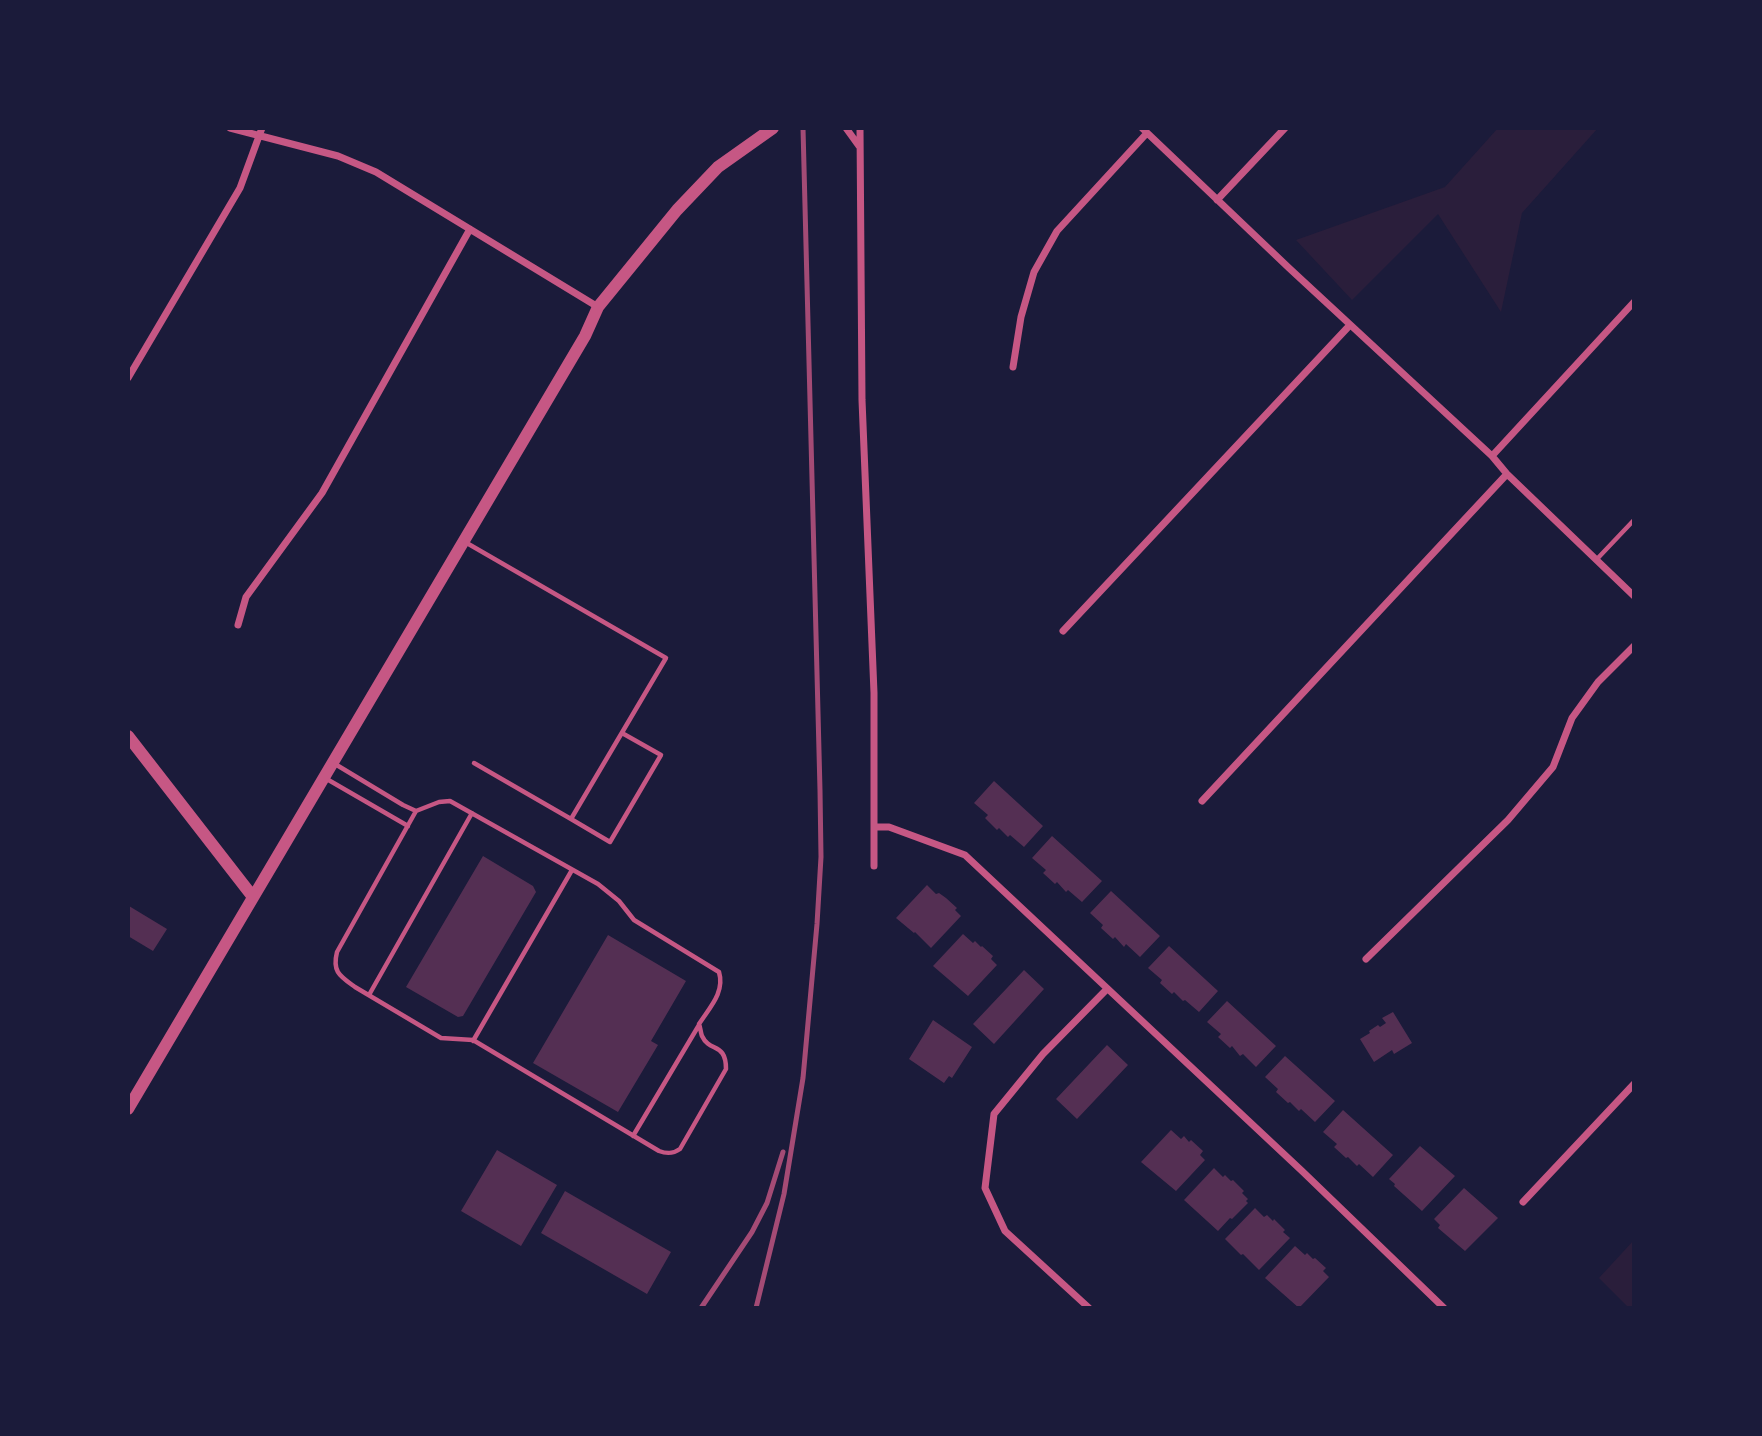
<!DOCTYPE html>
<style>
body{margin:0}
#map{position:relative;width:1762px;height:1436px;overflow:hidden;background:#1b1b3a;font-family:"Sofia Sans Condensed",sans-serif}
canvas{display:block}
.frame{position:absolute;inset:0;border:130px solid #1b1b3a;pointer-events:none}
</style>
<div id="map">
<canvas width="1762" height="1436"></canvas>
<div class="frame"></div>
</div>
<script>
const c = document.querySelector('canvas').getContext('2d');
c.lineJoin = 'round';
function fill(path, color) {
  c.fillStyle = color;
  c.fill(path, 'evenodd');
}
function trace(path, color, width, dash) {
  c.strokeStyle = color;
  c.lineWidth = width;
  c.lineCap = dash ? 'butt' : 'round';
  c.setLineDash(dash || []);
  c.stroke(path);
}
fill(new Path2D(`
 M1498,128H1598L1522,213L1501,312L1438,214L1352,300L1296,240L1445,187Z
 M1634,1240V1308H1629L1599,1278Z`), '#2a1e3b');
fill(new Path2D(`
 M994,781L1043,826L1024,847L1010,835L1008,837L999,828L997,830L985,818L988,815L974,803Z
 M1052,836L1102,881L1082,902L1068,890L1066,892L1057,882L1055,884L1043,873L1046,870L1032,858Z
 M483,856L533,886L536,892L463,1016L458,1017L406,987Z
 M927,885L936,894L939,893L946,898L957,908L955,910L961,916L931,948L915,932L914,933L896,918Z
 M1111,891L1160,936L1140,957L1126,944L1124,947L1115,937L1113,939L1101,928L1103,925L1090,913Z
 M129,906L167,929L153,951L128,936Z
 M963,934L973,943L975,941L981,947L982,946L993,956L991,959L997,965L968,996L933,966Z
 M608,935L686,981L651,1041L658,1045L618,1112L533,1063Z
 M1169,946L1218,991L1199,1012L1185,1000L1183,1001L1174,992L1172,994L1160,983L1162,980L1148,968Z
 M1024,970L1044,989L994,1044L973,1024Z
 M1227,1001L1276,1046L1256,1067L1243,1054L1240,1056L1232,1046L1230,1048L1218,1037L1221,1034L1207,1022Z
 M1393,1012L1412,1043L1394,1054L1392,1050L1374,1062L1360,1039L1370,1033L1369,1031L1378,1025L1380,1027L1386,1023L1382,1018Z
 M933,1020L972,1047L952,1078L949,1076L944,1083L909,1059Z
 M1107,1045L1128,1065L1077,1119L1056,1099Z
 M1285,1056L1335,1101L1315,1122L1301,1109L1299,1111L1290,1102L1288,1103L1276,1092L1278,1089L1265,1077Z
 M1343,1110L1393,1155L1373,1177L1359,1164L1357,1166L1348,1157L1346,1158L1334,1147L1337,1144L1323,1132Z
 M1171,1130L1181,1139L1184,1136L1189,1142L1191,1140L1203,1151L1200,1155L1205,1160L1176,1191L1141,1162Z
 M1420,1146L1455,1176L1422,1211L1394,1186L1395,1184L1389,1179Z
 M497,1150L557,1185L521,1246L461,1211Z
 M1214,1168L1223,1177L1225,1175L1231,1181L1233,1180L1244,1191L1242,1193L1248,1199L1246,1201L1248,1203L1232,1219L1230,1218L1218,1231L1184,1200Z
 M1464,1188L1498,1218L1465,1251L1438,1228L1440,1225L1434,1219Z
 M565,1191L671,1252L647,1294L541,1233Z
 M1255,1208L1264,1217L1267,1215L1273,1221L1274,1219L1285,1230L1283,1232L1290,1238L1259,1270L1243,1254L1241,1255L1225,1239Z
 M1295,1246L1305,1255L1307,1253L1313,1259L1315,1258L1326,1268L1323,1271L1329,1277L1299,1308L1265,1278Z`), '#542f53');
trace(new Path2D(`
 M465,542L666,658L571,819L610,842L661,755L622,733
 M1597,559L1634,520
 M474,763L571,819
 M335,764L403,805L416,811
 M325,778L408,826
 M450,801L598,884L619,901L634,920L719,972C725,992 710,1007 699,1024C700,1026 701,1034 702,1036C710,1053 726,1042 726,1069L680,1149C673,1154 667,1154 659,1151L473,1040L441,1038L355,987C340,976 332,972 337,952L416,811L439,802Z
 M369,995L472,813
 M473,1041L572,870
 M633,1136L699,1025`), '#c65784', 4.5);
trace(new Path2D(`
 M230,128L338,156L376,172L598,307
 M846,128L859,146
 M860,128L862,400L874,693V866
 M1142,128L1289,268L1492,456L1507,474L1634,596
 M1217,200L1285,128
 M1013,367L1021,317L1034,272L1057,231L1147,133
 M128,378L240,188L262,128
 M1492,456L1634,302
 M238,625L246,597L322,493L470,229
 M1063,631L1350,325
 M1202,801L1507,474
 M875,827H889L965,855L1302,1171L1444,1308
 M1366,959L1508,820L1553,767L1572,718L1598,682L1634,646
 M1523,1202L1634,1084
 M1089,1308L1005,1231L985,1188L994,1114L1043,1054L1107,989`), '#c65784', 7);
trace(new Path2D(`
 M128,736L253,897
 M128,1109L585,336L598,307L677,210L718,167L773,128`), '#c65784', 12);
trace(new Path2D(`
 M701,1308L752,1232L767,1203L783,1152
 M756,1308L784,1194L803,1078L817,924L821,857L820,790L803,128`), '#a44b75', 5);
</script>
